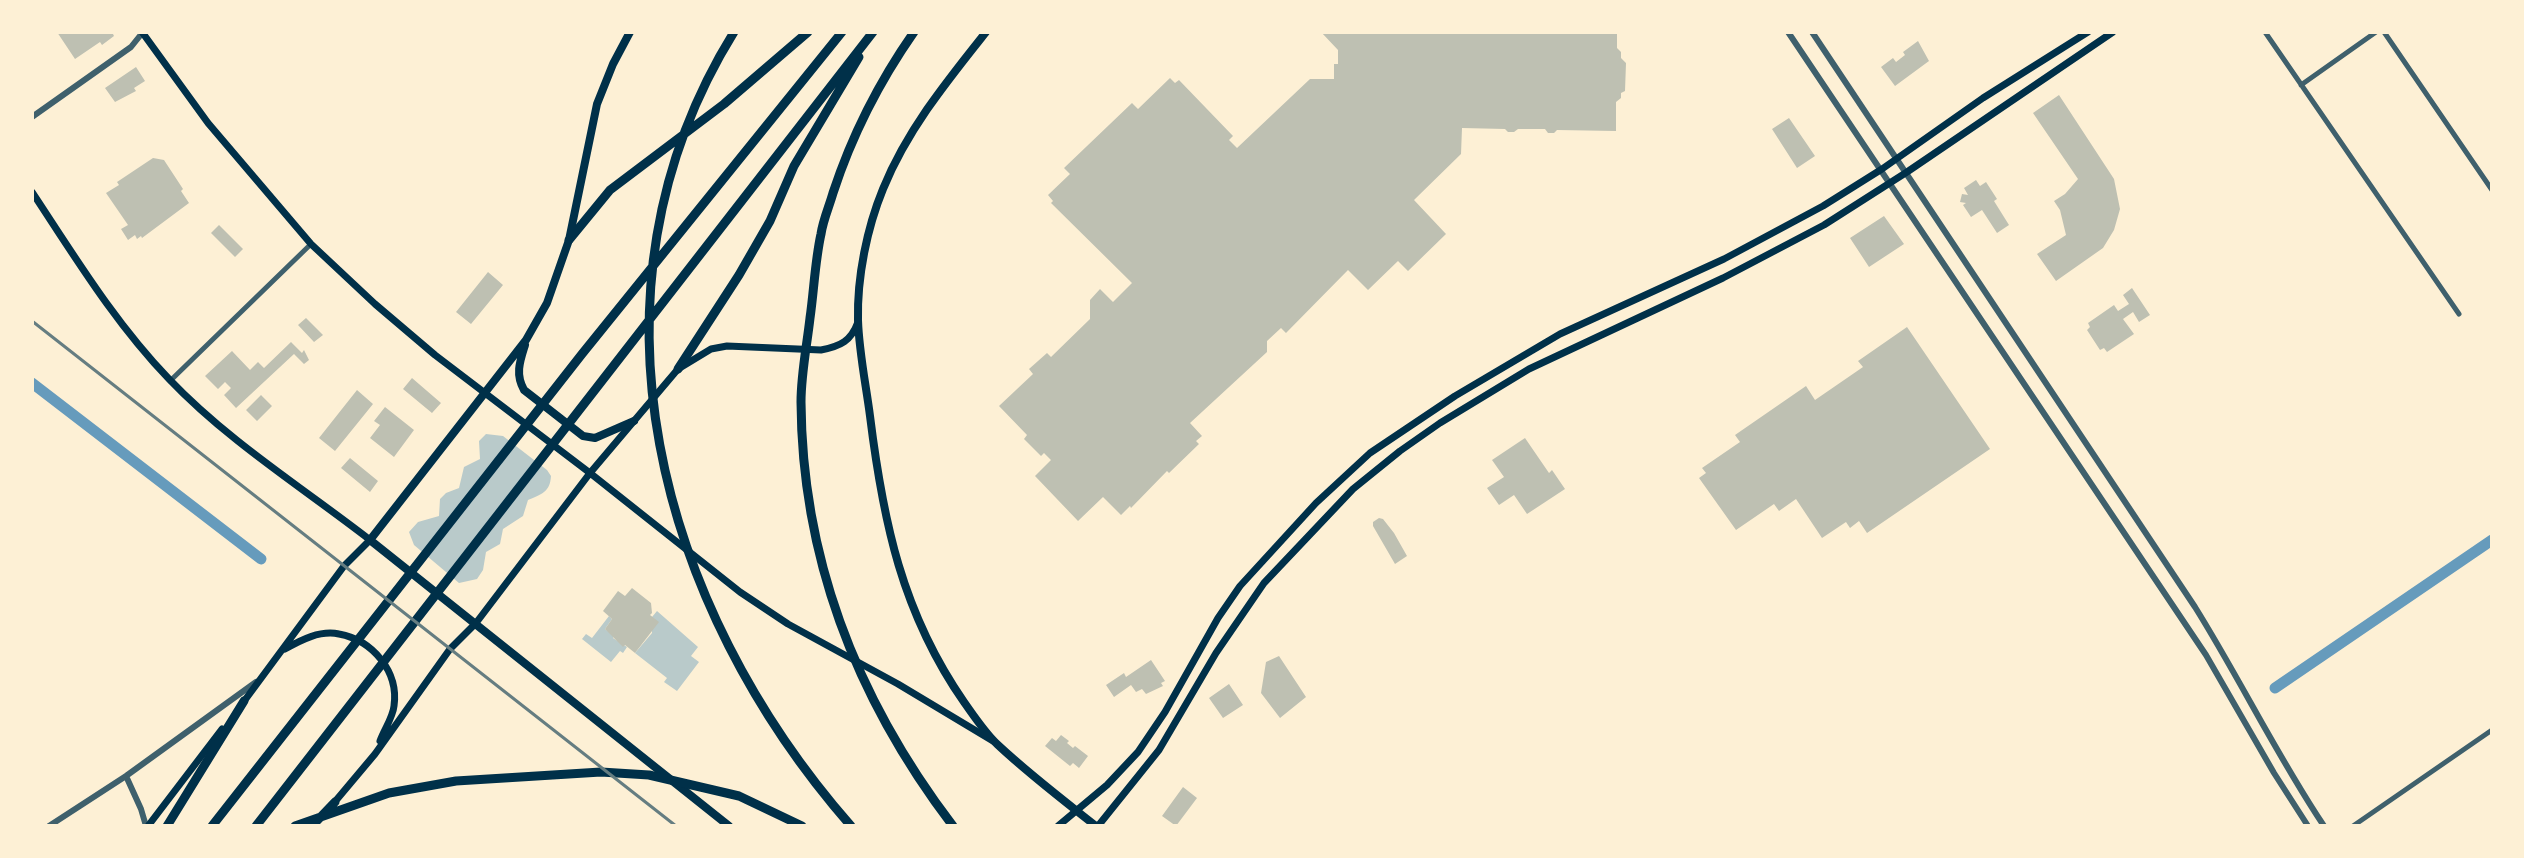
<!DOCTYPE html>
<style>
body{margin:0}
#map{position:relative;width:2524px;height:858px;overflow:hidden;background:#fdf0d5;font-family:Ubuntu,sans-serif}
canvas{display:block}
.frame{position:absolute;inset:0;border:34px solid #fdf0d5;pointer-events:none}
</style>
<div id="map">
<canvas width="2524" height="858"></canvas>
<div class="frame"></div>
</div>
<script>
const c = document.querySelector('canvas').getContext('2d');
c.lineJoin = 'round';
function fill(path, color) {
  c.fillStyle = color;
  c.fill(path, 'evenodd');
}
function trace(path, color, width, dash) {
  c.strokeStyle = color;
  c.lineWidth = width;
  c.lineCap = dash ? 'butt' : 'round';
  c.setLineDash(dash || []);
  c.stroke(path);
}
fill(new Path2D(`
 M486,434L503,436L547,470L551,476C550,492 542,494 528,500L523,516L503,529L500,544L486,552L483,570L477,579L459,583L414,545L409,532L418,522L439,516L440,499L446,493L459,488L464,467L480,459L479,441Z
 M657,611L698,647L691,656L699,662L677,691L664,682L667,678L635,653L652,633V617Z
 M609,616L612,619L605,629L614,636L613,638L627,647L623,653L620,651L611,662L582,639L586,634L592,638Z`), '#b9caca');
trace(new Path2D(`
 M32,383L261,559
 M2275,688L2492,540`), '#669bbc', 11);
fill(new Path2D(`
 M57,32H112L114,36L102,45L100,42L75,59Z
 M1321,32H1617V48L1621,52V58L1626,63L1625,91L1621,93V98L1616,102V131L1557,130L1554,133H1548L1545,129H1518L1514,132H1508L1505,129L1462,128L1461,154L1414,200L1446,234L1408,271L1398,261L1368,290L1348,270L1286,333L1281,328L1267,341V352L1190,423L1202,436L1196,441L1199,444L1169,473L1167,471L1131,508L1130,506L1121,515L1103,497L1078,521L1035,476L1051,460L1044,453L1041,456L1024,439L1027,435L999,406L1033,374L1029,369L1047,353L1051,357L1090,319V300L1100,289L1113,302L1132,283L1051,203L1053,201L1048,195L1070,174L1064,168L1132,103L1138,109L1170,78L1175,83L1179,80L1233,136L1229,140L1237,148L1310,79H1334V64H1338V50Z
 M1918,41L1929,61L1895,86L1881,67L1893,58L1896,62L1905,55L1903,52Z
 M136,67L145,81L134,88L136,91L115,102L105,88Z
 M2059,95L2114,179L2120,209L2114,230L2103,248L2056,281L2037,254L2066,235L2060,210L2054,201L2065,194L2078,179L2033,113Z
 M1789,118L1815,156L1797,168L1772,129Z
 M153,158L164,160L183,189L181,191L189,203L142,238L141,236L137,239L135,235L128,240L121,229L128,225L106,193L119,185L117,182Z
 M1976,180L1980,186L1986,182L1997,199L1994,201L2009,225L1997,233L1982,210L1971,217L1963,205L1966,203L1960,202L1962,194L1968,195L1964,188Z
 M1884,216L1904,244L1869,267L1850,238Z
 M219,225L243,249L235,257L211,233Z
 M488,272L503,285L471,324L456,312Z
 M2132,288L2150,315L2139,322L2133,312L2123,319L2134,334L2107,352L2104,348L2100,350L2087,330L2090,327L2088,323L2114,305L2118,311L2129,304L2123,295Z
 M306,318L323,335L314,342L298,325Z
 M1907,327L1990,449L1867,533L1859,521L1850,528L1846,522L1822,538L1796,499L1779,511L1774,504L1736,530L1699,478L1706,473L1702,468L1740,442L1735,435L1806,386L1815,400L1863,367L1858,361Z
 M291,342L302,353L304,350L309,360L304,364L294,354L236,408L224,395L231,388L225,382L218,389L205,376L232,351L250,370L258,362L264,368Z
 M412,378L441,403L432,413L403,389Z
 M357,390L373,404L335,451L319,438Z
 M261,395L272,406L257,421L246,410Z
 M385,407L414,430L394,457L370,438L380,425L374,421Z
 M1525,438L1549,473L1552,470L1565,489L1527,514L1514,495L1499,505L1487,488L1504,477L1492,460Z
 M350,458L378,481L370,492L341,468Z
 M1379,518L1383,519L1394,533L1407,556L1395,564L1373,526V522Z
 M632,588L651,603L652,613L650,615L659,622L635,653L625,645L623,647L605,629L612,619L603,611L618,591L625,596Z
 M1279,656L1306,697L1280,718L1261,693L1266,662Z
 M1151,660L1165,681L1161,683L1163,686L1146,694L1142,689L1136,692L1131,685L1114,697L1106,685L1124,673L1126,677Z
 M1229,684L1243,705L1223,718L1209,698Z
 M1061,735L1069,741L1067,743L1073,748L1075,746L1088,756L1079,768L1073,763L1070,766L1045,746L1052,738L1056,741Z
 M1183,787L1197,798L1176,826L1162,816Z`), '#bec0b2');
trace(new Path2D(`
 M2265,32L2459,314
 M2384,32L2492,190
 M2301,85L2376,32
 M170,381L311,244
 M2353,826L2492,730`), '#3f606c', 5);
trace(new Path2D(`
 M1788,32L2206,655L2274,773L2308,826
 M1812,32L2195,607C2240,679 2277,756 2324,826
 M32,117L131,47L143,32
 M126,776L141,809L146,826
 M49,826L126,776L256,682`), '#3f606c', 6);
trace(new Path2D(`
 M142,32L208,123L311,244L375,304L435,355L590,473L740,592L788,624L898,684L993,741
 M32,192C75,257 115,323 169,379C228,441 303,488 370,540L344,566L242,704
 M285,649C301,640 320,630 339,634C372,640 399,671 394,706C393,717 384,730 380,741
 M333,804L375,754L450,649L476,623L590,473L678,369L711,349L727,346L821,350C841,346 851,341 858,322
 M148,826L222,729
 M1058,826L1107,785L1138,752L1165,712L1218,618L1240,586L1316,503L1370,453L1455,396L1560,334L1724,259L1823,206L1882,169L1983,98L2088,32
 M1098,826L1159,750L1216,653L1264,583L1353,489L1400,451L1440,423L1529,369L1723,278L1824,225L1907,172L2113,32`), '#003049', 7);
trace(new Path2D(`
 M630,32L613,64L597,104L569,240L547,303L526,340L370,540L729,826
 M986,32C947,81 907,130 883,189C867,228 857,277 858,320C859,352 866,385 870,416C883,521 902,613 964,702C974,716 985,733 998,745C1029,774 1063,800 1096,826
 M525,345C520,361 515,374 524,390L583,436L595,438L634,421`), '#003049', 8);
trace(new Path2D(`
 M734,32C572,293 659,607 851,826
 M914,32C879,82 852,135 833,193C829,207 823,220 821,234C815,261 814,290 810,318C807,345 801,374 801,402C802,561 857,700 953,826
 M569,240L610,190L724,104L808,32
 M678,369L739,275L770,221L794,166L859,57
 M167,826L244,701
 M212,826L582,354L842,32
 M256,826L873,32
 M295,826L389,793L456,781L601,772L649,775L739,796L802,826
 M312,826L335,802`), '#003049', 9);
trace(new Path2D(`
 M32,321L676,826`), '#657d81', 3);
</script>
